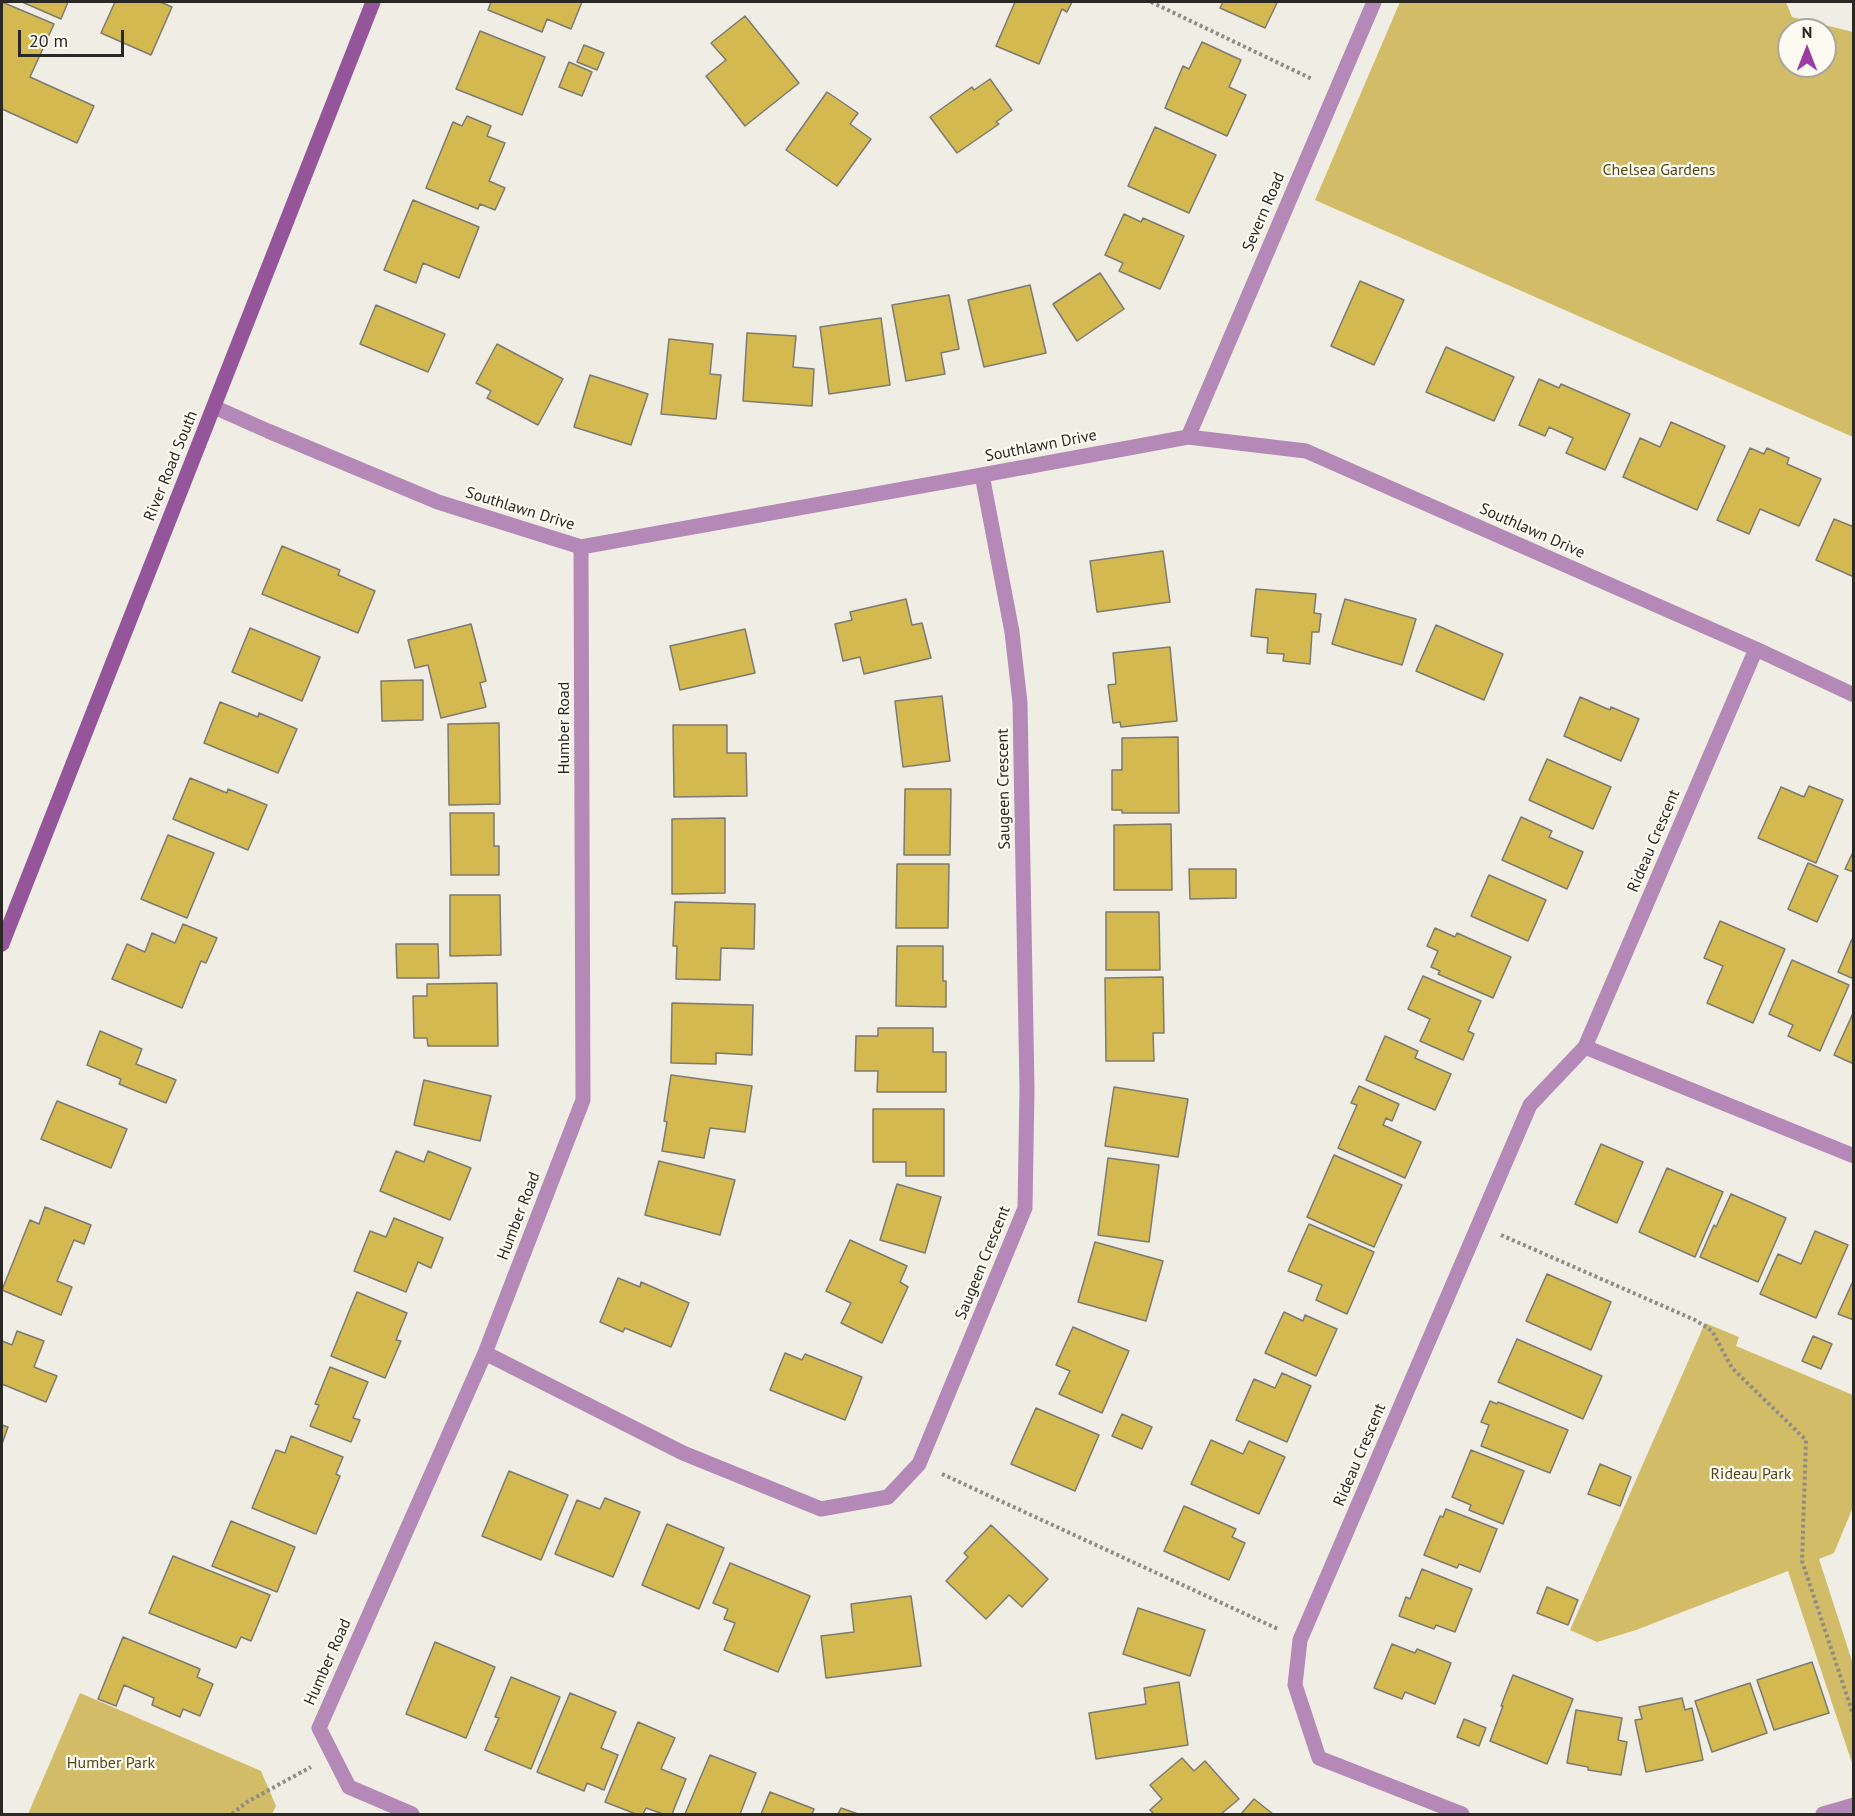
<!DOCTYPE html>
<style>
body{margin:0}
#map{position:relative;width:1855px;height:1816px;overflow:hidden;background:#f0ede4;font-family:"PT Sans",sans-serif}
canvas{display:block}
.frame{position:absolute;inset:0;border:3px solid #292824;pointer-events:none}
.north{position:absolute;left:1777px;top:18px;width:60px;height:60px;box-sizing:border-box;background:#fdfbf1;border:2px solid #a8a79f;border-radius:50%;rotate:0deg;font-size:16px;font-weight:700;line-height:24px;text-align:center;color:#292824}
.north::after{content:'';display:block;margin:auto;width:21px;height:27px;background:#9b3ba3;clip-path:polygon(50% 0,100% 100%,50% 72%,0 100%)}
.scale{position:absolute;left:18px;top:30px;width:106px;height:27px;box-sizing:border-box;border:3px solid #292824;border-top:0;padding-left:8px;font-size:18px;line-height:21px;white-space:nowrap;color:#292824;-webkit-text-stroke:4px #fdfbf1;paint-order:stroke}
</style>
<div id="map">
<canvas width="1855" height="1816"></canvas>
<div class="frame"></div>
<div class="north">N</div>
<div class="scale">20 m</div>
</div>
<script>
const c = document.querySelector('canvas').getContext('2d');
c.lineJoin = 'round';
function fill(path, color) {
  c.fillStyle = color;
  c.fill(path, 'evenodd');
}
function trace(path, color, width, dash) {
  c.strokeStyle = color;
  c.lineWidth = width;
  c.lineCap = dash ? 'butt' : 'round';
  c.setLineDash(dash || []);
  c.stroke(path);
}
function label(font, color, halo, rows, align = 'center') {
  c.font = font + ' "PT Sans",sans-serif';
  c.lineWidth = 4.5;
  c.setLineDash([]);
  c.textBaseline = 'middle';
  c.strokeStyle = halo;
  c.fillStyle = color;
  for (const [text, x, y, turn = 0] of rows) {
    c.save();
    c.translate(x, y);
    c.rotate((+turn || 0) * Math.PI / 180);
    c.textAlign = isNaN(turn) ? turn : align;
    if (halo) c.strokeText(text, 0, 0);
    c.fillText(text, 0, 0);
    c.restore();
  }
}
fill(new Path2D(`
 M1400,2H1786L1792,17L1853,32V437L1315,200ZM1789,30H1825V66H1789Z
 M1705,1323L1739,1337L1736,1346L1853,1395V1507L1834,1553L1819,1559L1853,1664V1766L1788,1571L1636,1630L1597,1642L1570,1630Z
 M80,1693L261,1771L276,1806L272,1814H28Z`), '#d2bc67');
const building = new Path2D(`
 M2,2L54,24L30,77L94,106L77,143L2,109Z
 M22,2H68L61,19Z
 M115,2H160L172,7L151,55L101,33Z
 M491,2H582L571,29L547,19L542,32L488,10Z
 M1015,2H1072L1067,12L1062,9L1039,64L996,46Z
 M1223,2H1274L1277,3L1265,28L1220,8Z
 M745,16L799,83L745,126L706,76L726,60L711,43Z
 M480,31L545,57L522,115L456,89Z
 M1202,42L1241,60L1229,87L1246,95L1227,136L1165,108L1183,66L1189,69Z
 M584,45L604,53L597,70L577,62Z
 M569,62L592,72L582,96L559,87Z
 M990,79L1012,110L996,122L999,124L957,153L930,117L972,87L974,90Z
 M827,92L858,113L850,124L871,139L837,186L786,150Z
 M467,116L491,126L487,136L505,143L489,181L505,188L495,210L480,204L478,209L426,188L453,122L462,126Z
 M1155,127L1216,155L1189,213L1128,186Z
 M413,200L479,227L459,278L423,263L416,283L384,270Z
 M1124,214L1141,222L1143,218L1184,236L1160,289L1119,271L1123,263L1105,255Z
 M1100,273L1124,309L1077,341L1053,304Z
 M1360,281L1404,300L1374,365L1331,346Z
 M1030,285L1046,353L984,367L968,300Z
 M949,295L959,349L941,353L945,374L906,381L892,305Z
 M376,305L445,334L428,372L360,344Z
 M881,318L890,385L829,394L820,327Z
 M747,333L796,336L793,367L814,369L812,406L743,401Z
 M669,339L713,344L710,374L721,375L716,419L661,414Z
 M497,344L563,379L538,425L487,398L491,391L476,383Z
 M1446,347L1514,377L1494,421L1426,392Z
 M590,375L648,394L631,445L574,427Z
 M1539,379L1559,388L1561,384L1630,414L1605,470L1566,453L1573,438L1549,427L1545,436L1519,425Z
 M1671,422L1725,446L1697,510L1623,477L1640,438L1660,447Z
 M1750,448L1764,454L1767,448L1789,458L1787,464L1821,479L1799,526L1760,509L1749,534L1717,520Z
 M1834,519L1854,527V577L1816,560Z
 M282,546L340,570L338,575L375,591L358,633L262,594Z
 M1163,551L1170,602L1097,612L1090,561Z
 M1256,589L1316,594L1314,613L1321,614L1319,632H1312L1310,664L1283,661L1284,654L1267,653L1268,638L1251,636Z
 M906,599L912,625L922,623L931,658L864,674L860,657L843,661L835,624L852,620L850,612Z
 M1345,599L1416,619L1402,665L1332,644Z
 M471,624L486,681L480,683L486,707L441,718L428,665L415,668L408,640Z
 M1436,625L1503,654L1484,700L1416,671Z
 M250,628L320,657L302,701L232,672Z
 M745,629L755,673L680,690L670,646Z
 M1170,647L1177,721L1121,727L1120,722L1113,723L1108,685L1116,684L1113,653Z
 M423,680V720L382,721L381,681Z
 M942,696L950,761L903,767L895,701Z
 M1580,697L1610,710L1611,707L1639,719L1621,761L1564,736Z
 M220,702L258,717L259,713L297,729L278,773L204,743Z
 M499,723L500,804L449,805L448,724Z
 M673,725H727V753H746L747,796L674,797Z
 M1178,737L1179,813H1122V810H1112V770H1122V738Z
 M1547,759L1611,787L1593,829L1529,800Z
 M190,778L227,793L228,789L267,805L248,850L173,819Z
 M1809,786L1843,800L1816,863L1758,838L1781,787L1804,797Z
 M905,789H951L950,855H904Z
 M450,813H494V846H499V875H451Z
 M1521,817L1552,831L1549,837L1583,852L1567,889L1502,860Z
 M725,818V893L672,894V819Z
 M1171,824L1172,890H1114V825Z
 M168,835L214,853L187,918L141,899Z
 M1854,850V872L1845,869Z
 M1808,863L1838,876L1817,922L1788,909Z
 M897,864H949L948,928H896Z
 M1189,869H1236V898L1190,899Z
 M1489,875L1546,900L1528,941L1471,916Z
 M450,895H500L501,955L450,956Z
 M675,902L755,904L754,949L721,948L720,980L676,979L677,946H673Z
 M1106,912H1159L1160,970H1106Z
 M1720,921L1785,949L1753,1023L1707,1003L1723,966L1704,958Z
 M183,924L217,938L206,963L201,961L182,1008L112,979L127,944L145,952L152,933L175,943Z
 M1435,928L1455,937L1457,933L1511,957L1493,998L1438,974L1440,971L1431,967L1438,951L1427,946Z
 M1852,939L1854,940V979L1838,972Z
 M396,944H438L439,978H397Z
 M897,946H943V981H946V1007L896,1006Z
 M1792,960L1849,985L1820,1051L1788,1036L1793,1025L1769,1014Z
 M1423,976L1481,1001L1468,1031L1474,1034L1463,1060L1420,1041L1430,1019L1408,1009Z
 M1163,977L1164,1033H1153L1154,1061H1106L1105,978Z
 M497,983L498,1046H428L427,1038H414L413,996H427V984Z
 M672,1003L753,1005L752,1055L716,1053V1064L671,1063Z
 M1854,1011V1064L1834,1055Z
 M878,1028H933V1052H946V1092H877L878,1071H855L856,1036H878Z
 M100,1031L142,1049L136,1064L176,1080L166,1103L119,1084L121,1079L87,1065Z
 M1385,1036L1418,1051L1415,1058L1451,1074L1435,1110L1366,1080Z
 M671,1075L752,1086L745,1132L710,1128L704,1158L662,1151L667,1122L664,1121Z
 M424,1080L491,1096L480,1141L414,1125Z
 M1359,1086L1399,1104L1392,1121L1386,1118L1383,1125L1421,1142L1405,1178L1338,1148L1357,1105L1351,1103Z
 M1114,1087L1188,1099L1178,1157L1105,1146Z
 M57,1101L127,1129L111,1168L41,1139Z
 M873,1109H944V1176H906V1162H873Z
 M1601,1144L1643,1162L1617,1223L1575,1204Z
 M396,1151L424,1162L428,1151L471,1168L450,1220L380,1191Z
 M1334,1155L1402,1185L1374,1247L1307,1217Z
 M1108,1158L1159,1165L1149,1242L1098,1235Z
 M659,1161L735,1180L720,1235L645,1215Z
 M1667,1168L1723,1192L1695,1257L1639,1232Z
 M897,1184L941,1197L925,1253L880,1240Z
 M1731,1194L1786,1218L1758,1282L1700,1257L1714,1225L1716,1227Z
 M45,1207L91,1225L84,1244L74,1240L57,1281L72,1287L61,1315L2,1290L30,1220L39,1224Z
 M394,1218L443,1238L431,1268L418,1262L406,1292L354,1271L370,1231L386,1237Z
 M1309,1224L1374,1252L1347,1314L1316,1300L1322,1285L1288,1271Z
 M1815,1231L1848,1245L1816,1318L1760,1294L1778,1254L1801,1264Z
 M850,1240L907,1266L900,1282L908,1287L882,1343L841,1323L851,1303L826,1291Z
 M1095,1242L1163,1261L1146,1321L1078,1302Z
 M1547,1274L1611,1302L1591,1350L1526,1321Z
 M618,1278L640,1287L641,1282L689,1303L671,1347L625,1328L623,1332L600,1322Z
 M1854,1279V1320L1838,1314Z
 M357,1292L407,1313L396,1340L401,1341L385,1378L331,1356Z
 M1284,1312L1303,1321L1305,1315L1337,1329L1316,1376L1265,1353Z
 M1073,1327L1129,1351L1102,1413L1059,1394L1070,1371L1056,1365Z
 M17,1331L44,1341L34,1367L57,1376L46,1402L2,1384V1341L12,1345Z
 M1813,1336L1832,1344L1821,1369L1802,1361Z
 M1517,1339L1602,1376L1583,1419L1498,1382Z
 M785,1353L802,1360L805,1354L862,1377L845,1420L770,1390Z
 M330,1367L368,1382L353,1418L360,1420L351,1442L310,1426L319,1405L315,1404Z
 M1282,1373L1311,1386L1287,1442L1236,1420L1254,1379L1275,1388Z
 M1490,1401L1497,1404L1498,1402L1568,1430L1550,1473L1481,1446L1489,1425L1481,1422Z
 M1036,1408L1099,1435L1075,1491L1011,1464Z
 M1122,1414L1152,1427L1142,1449L1112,1436Z
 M2,1425L8,1427L2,1444Z
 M291,1436L343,1457L336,1474L340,1476L316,1534L252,1508L276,1450L285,1453Z
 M1211,1440L1243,1454L1249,1441L1285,1457L1259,1514L1191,1484Z
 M1471,1450L1524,1471L1503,1524L1469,1510L1471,1505L1452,1497Z
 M1600,1464L1631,1477L1620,1506L1588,1494Z
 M509,1471L568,1495L541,1560L482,1536Z
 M605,1498L640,1512L613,1577L555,1554L577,1500L600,1509Z
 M1184,1506L1236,1529L1232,1537L1245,1543L1229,1580L1164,1551Z
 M1446,1509L1497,1529L1480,1572L1459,1564L1457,1568L1424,1555L1440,1516L1443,1517Z
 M231,1521L295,1547L277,1592L212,1566Z
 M667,1524L724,1548L699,1609L642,1585Z
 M991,1525L1048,1579L1022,1607L1009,1595L986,1619L946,1581L968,1557L964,1553Z
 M173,1556L270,1595L251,1641L241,1637L236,1648L149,1613Z
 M730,1563L810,1596L778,1672L724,1650L735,1623L724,1619L728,1609L713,1603Z
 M1422,1569L1472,1589L1455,1632L1436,1625L1434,1629L1399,1616L1406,1597L1410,1599Z
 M1547,1587L1578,1600L1568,1625L1537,1613Z
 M911,1596L921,1666L826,1678L821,1636L854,1632L851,1604Z
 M1138,1608L1205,1630L1190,1676L1123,1654Z
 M123,1637L200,1669L197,1677L213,1684L200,1716L183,1709L180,1717L152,1705L154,1698L124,1685L116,1706L98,1699Z
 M435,1642L495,1667L466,1738L406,1714Z
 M1392,1644L1415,1653L1417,1649L1451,1663L1435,1704L1405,1692L1402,1699L1374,1688Z
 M1812,1662L1829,1713L1774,1730L1757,1680Z
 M1513,1675L1573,1699L1547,1764L1490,1741L1503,1706H1501Z
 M511,1677L560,1697L531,1769L485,1750L499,1718L495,1717Z
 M1179,1682L1188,1745L1096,1759L1089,1713L1146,1704L1144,1688Z
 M1750,1683L1767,1733L1712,1752L1695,1701Z
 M570,1693L616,1712L601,1748L618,1755L604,1790L587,1783L584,1791L537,1772Z
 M1682,1698L1685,1710L1692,1708L1703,1760L1646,1772L1635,1720L1642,1719L1639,1707Z
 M1576,1710L1622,1718L1618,1740L1627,1742L1621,1775L1588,1770V1767L1567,1763Z
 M1464,1719L1486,1728L1479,1746L1457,1737Z
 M638,1722L675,1738L661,1769L686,1779L672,1814H663L646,1808L643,1814H636L605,1802Z
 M710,1755L756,1773L740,1814H685Z
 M1182,1758L1194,1771L1205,1761L1239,1799L1221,1814H1154L1150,1810L1162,1799L1150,1785Z
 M770,1792L814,1809L812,1814H761Z
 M1254,1799L1273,1814H1241Z
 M841,1808L858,1814H838Z`);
fill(building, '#d4b950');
trace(building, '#7d7a72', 1.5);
trace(new Path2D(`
 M1151,2L1312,79
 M1501,1235L1695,1320L1712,1331L1732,1368L1806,1440L1802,1561L1854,1717
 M942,1474L1278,1629
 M232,1814L247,1802L311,1767`), '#8e8c85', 4, [3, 3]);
trace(new Path2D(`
 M214,407L268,431L438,502L581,547L982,475L1188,437L1306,451L1756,649L1854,695
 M1188,437L1374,2
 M1585,1047L1854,1156
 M485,1353L683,1453L821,1509L888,1497L919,1464L1025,1208L1027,1089L1020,703L1012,632L982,475
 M412,1814L349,1787L319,1728L485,1353L583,1100L581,547
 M1462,1814L1319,1758L1295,1685L1300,1640L1530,1105L1585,1047L1756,649
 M1823,1814L1854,1805`), '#b488b7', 15);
trace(new Path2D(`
 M2,944L373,2`), '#95559b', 15);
label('16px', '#51461a', '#fdfbf1', [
 ["Chelsea Gardens",1659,170],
 ["Rideau Park",1751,1474],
 ["Humber Park",111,1763]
]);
label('16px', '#292824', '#fdfbf1', [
 ["Severn Road",1264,212,-67],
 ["Southlawn Drive",1041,446,-11],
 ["River Road South",171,466,-68],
 ["Southlawn Drive",520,509,17],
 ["Southlawn Drive",1532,531,24],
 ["Humber Road",564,728,-90],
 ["Saugeen Crescent",1004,789,-91],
 ["Rideau Crescent",1654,841,-67],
 ["Humber Road",519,1216,-69],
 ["Saugeen Crescent",983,1263,-68],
 ["Rideau Crescent",1360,1455,-67],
 ["Humber Road",328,1662,-66]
]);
</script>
